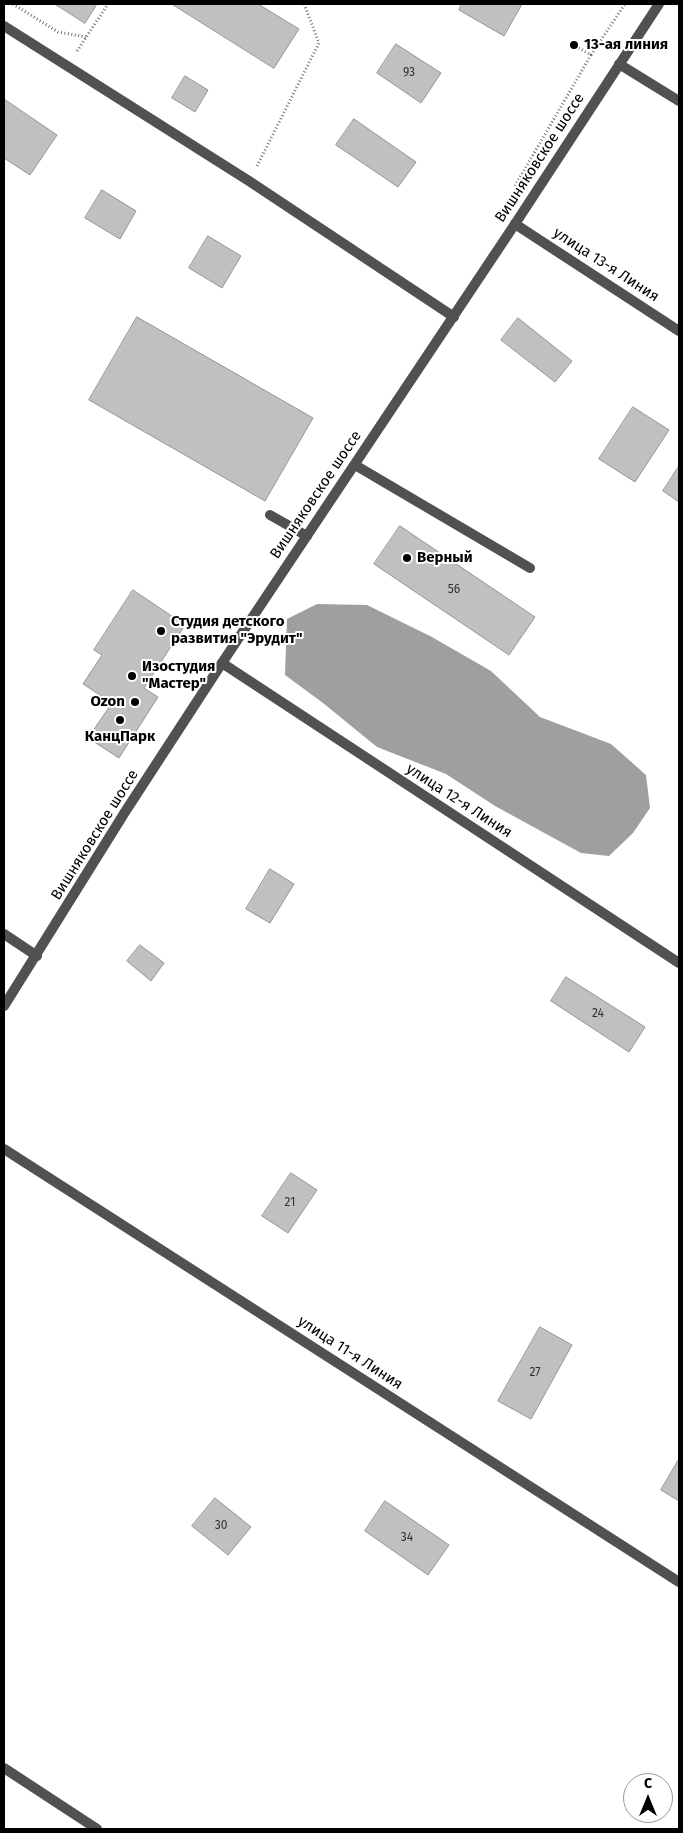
<!DOCTYPE html>
<meta charset="utf-8">
<style>
body{margin:0}
#map{position:relative;width:683px;height:1833px;overflow:hidden;background:#fff;font-family:"Fira Sans",sans-serif}
canvas{display:block}
.frame{position:absolute;inset:0;border:5px solid #000;pointer-events:none}
.north{position:absolute;left:623px;top:1773px;width:50px;height:50px;box-sizing:border-box;background:#fff;border:1px solid #999;border-radius:50%;rotate:0deg;font-size:14px;font-weight:700;line-height:20px;text-align:center;color:#000}
.north::after{content:'';display:block;margin:auto;width:18px;height:22px;background:#000;clip-path:polygon(50% 0,100% 100%,50% 72%,0 100%)}
</style>
<div id="map">
<canvas width="683" height="1833"></canvas>
<div class="frame"></div>
<div class="north">С</div>
</div>
<script>
const c = document.querySelector('canvas').getContext('2d');
c.lineJoin = 'round';
function fill(path, color) {
  c.fillStyle = color;
  c.fill(path, 'evenodd');
}
function trace(path, color, width, dash) {
  c.strokeStyle = color;
  c.lineWidth = width;
  c.lineCap = dash ? 'butt' : 'round';
  c.setLineDash(dash || []);
  c.stroke(path);
}
function label(font, color, halo, rows, align = 'center') {
  c.font = font + ' "Fira Sans",sans-serif';
  c.lineWidth = 4;
  c.setLineDash([]);
  c.textBaseline = 'middle';
  c.strokeStyle = halo;
  c.fillStyle = color;
  for (const [text, x, y, turn = 0] of rows) {
    c.save();
    c.translate(x, y);
    c.rotate((+turn || 0) * Math.PI / 180);
    c.textAlign = isNaN(turn) ? turn : align;
    if (halo) c.strokeText(text, 0, 0);
    c.fillText(text, 0, 0);
    c.restore();
  }
}
fill(new Path2D(`
 M317,604L367,605L432,637L491,671L540,717L611,744L646,775L650,808L633,833L609,856L581,853L495,806L446,774L377,747L323,703L285,675L287,619Z`), '#9f9f9f');
const building = new Path2D(`
 M55,4H97L85,23Z
 M172,4H258L299,29L274,68Z
 M462,4H522L504,36L459,10Z
 M396,44L441,73L421,103L377,73Z
 M185,76L208,90L195,112L172,98Z
 M4,99L57,135L30,175L4,158Z
 M354,119L416,162L398,187L336,145Z
 M102,190L136,211L120,239L85,218Z
 M208,236L241,256L222,288L189,268Z
 M137,317L313,418L265,501L89,400Z
 M518,318L572,361L555,382L501,340Z
 M633,407L669,430L635,482L599,459Z
 M679,466V502L663,491Z
 M400,526L535,617L509,655L374,564Z
 M133,590L185,625L144,688L158,697L119,758L88,738L112,703L83,684L102,655L94,650Z
 M270,869L294,884L270,923L246,909Z
 M140,945L164,963L151,981L127,961Z
 M566,977L645,1027L629,1052L551,1001Z
 M291,1173L317,1190L288,1233L262,1216Z
 M540,1327L572,1345L531,1419L498,1401Z
 M679,1459V1501L661,1490Z
 M215,1498L251,1527L228,1555L192,1526Z
 M385,1501L449,1545L428,1575L365,1531Z`);
fill(building, '#c0c0c0');
trace(building, '#959595', 1);
trace(new Path2D(`
 M13,4L58,32L86,37
 M77,51L108,4
 M591,55L625,4
 M257,166L319,43L304,4
 M515,186L591,55L574,45`), '#737373', 3, [1, 2.5]);
trace(new Path2D(`
 M619,64L679,101
 M355,465L530,568
 M270,515L307,536`), '#515151', 10);
trace(new Path2D(`
 M4,26L249,181L454,317
 M515,224L679,331
 M222,663L679,963
 M4,1149L679,1582
 M4,1768L97,1829`), '#515151', 10);
trace(new Path2D(`
 M4,934L37,956
 M4,1006L125,812L222,663L515,224L659,4`), '#515151', 10);
for (const [x, y, r, color] of [
 [574,45,5,"#000"],
 [407,558,5,"#000"],
 [161,631,5,"#000"],
 [132,676,5,"#000"],
 [135,702,5,"#000"],
 [120,720,5,"#000"]
]) {
  const dot = new Path2D();
  dot.arc(x, y, r, 0, 2 * Math.PI);
  c.fillStyle = color;
  c.fill(dot);
  trace(dot, '#fff', 2);
}
label('12px', '#303030', null, [
 ["93",409,73],
 ["56",454,590],
 ["24",598,1014],
 ["21",290,1203],
 ["27",535,1373],
 ["30",221,1526],
 ["34",407,1538]
]);
label('bold 15px', '#000', '#fff', [
 ["13-ая линия",584,45],
 ["Верный",417,558],
 ["Студия детского",171,622],
 ["развития \"Эрудит\"",171,639],
 ["Изостудия",142,667],
 ["\"Мастер\"",142,684],
 ["Ozon",125,702,"right"],
 ["КанцПарк",120,737,"center"]
], 'left');
label('15px', '#000', '#fff', [
 ["Вишняковское шоссе",540,158,-57],
 ["улица 13-я Линия",606,265,33],
 ["Вишняковское шоссе",316,495,-56],
 ["улица 12-я Линия",459,801,33],
 ["Вишняковское шоссе",95,835,-58],
 ["улица 11-я Линия",350,1353,33]
]);
</script>
